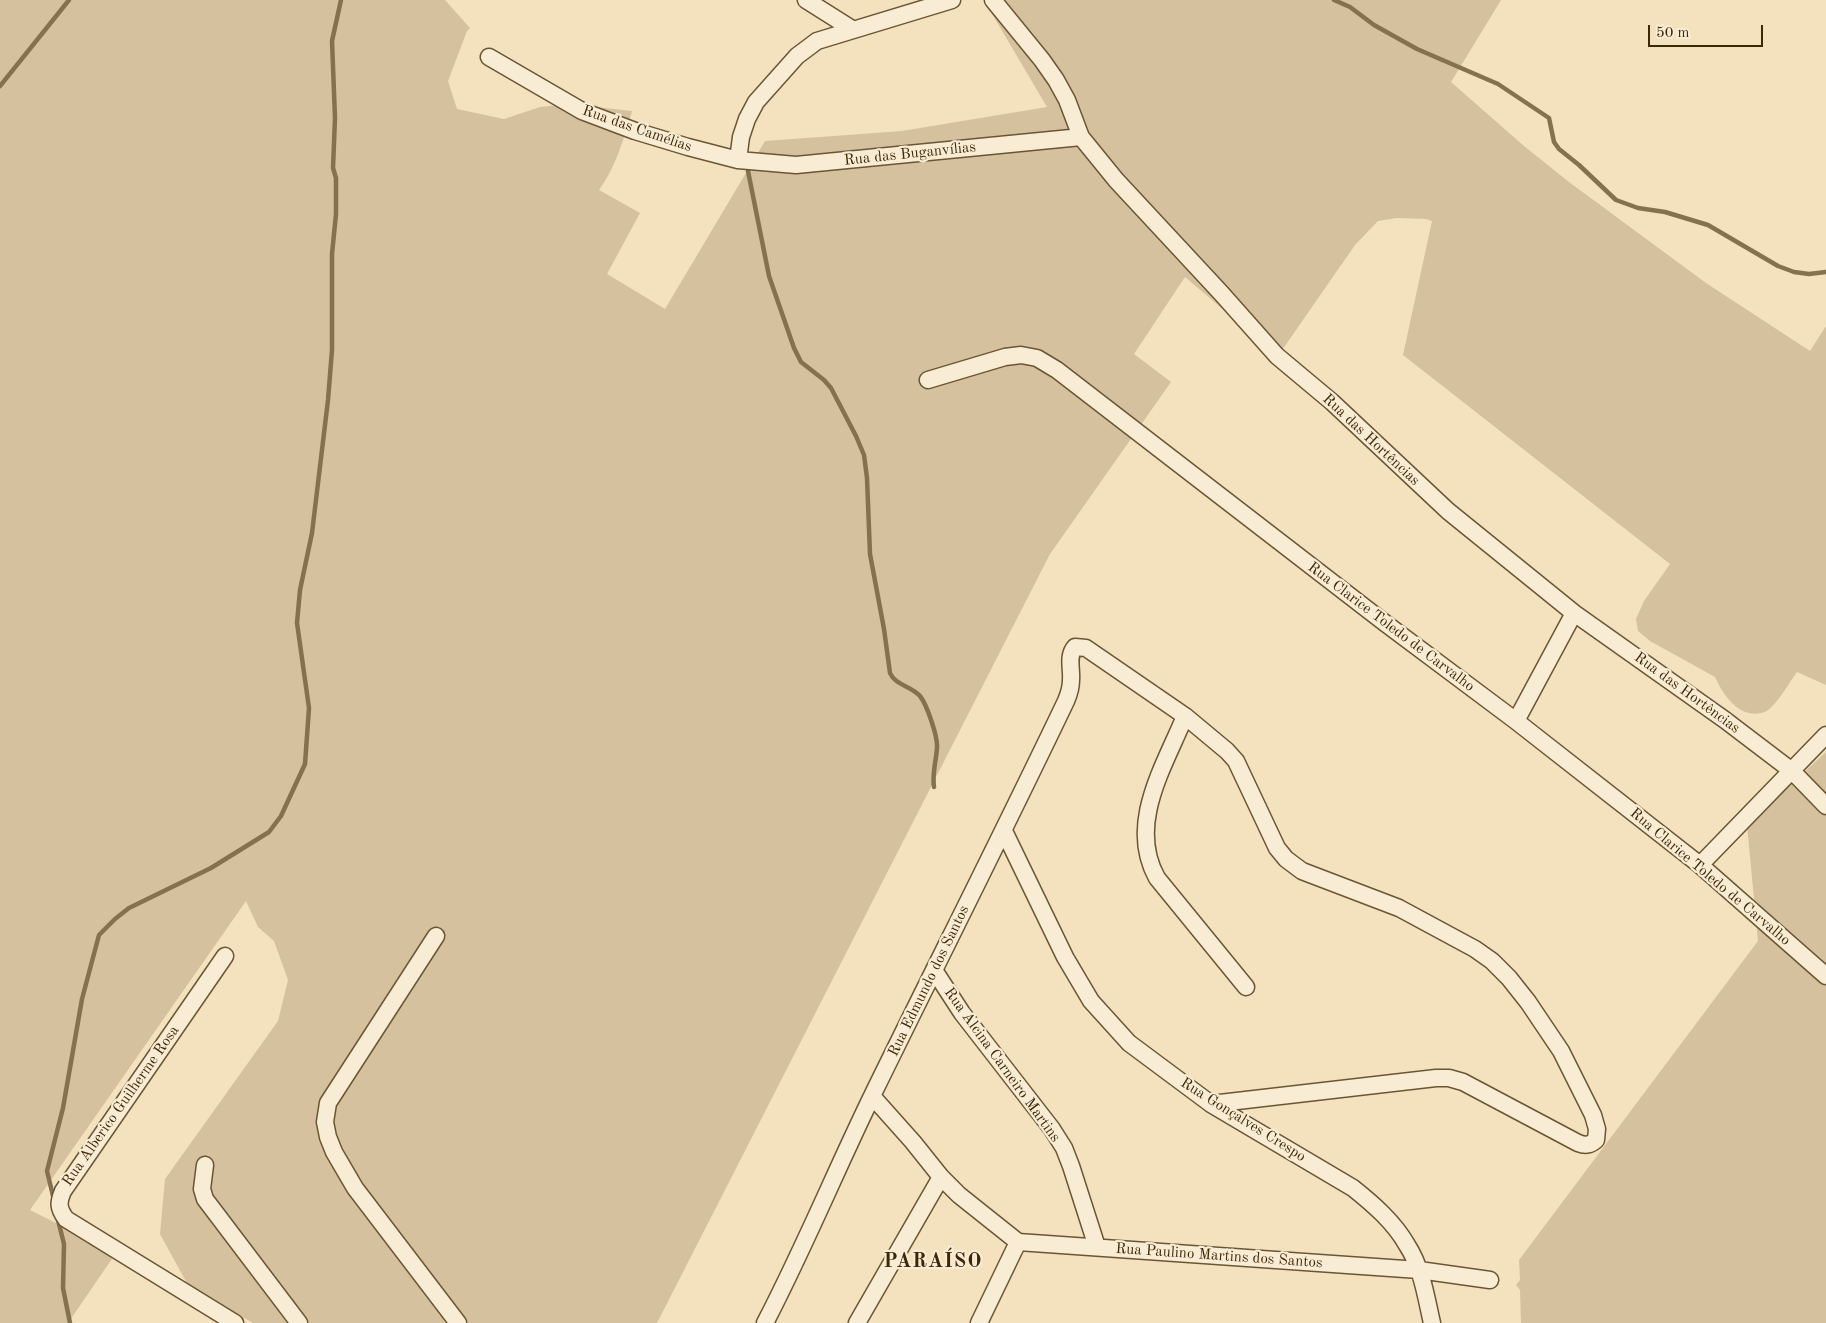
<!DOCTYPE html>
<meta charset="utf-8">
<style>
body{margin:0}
#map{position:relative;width:1826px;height:1323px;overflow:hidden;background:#f4e1bd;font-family:"Old Standard TT",serif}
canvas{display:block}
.scale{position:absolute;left:1648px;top:25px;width:115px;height:22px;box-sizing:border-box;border:2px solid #3d2707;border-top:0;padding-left:6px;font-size:15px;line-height:18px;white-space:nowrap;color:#3d2707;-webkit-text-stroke:4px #f8ecd4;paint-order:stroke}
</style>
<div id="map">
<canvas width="1826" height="1323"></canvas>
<div class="scale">50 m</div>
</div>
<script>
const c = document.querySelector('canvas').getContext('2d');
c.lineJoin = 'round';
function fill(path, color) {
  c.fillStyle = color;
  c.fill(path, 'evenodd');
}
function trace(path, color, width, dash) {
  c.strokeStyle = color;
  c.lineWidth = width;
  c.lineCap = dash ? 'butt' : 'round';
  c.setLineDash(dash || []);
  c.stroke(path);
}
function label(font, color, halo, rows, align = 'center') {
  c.font = font + ' "Old Standard TT",serif';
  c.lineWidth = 4.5;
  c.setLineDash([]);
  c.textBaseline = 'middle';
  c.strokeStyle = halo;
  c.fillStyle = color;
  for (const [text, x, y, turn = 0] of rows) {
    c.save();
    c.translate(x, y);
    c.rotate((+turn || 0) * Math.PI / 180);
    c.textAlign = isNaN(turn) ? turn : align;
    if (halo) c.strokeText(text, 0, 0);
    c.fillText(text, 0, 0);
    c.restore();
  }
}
fill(new Path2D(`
 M0,0H445L470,28L467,31L448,81L457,109L504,119L540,107L568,104L632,111C624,138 616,167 599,190L640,213L607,274L665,309L765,141L902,131L1047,107L985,2V0H1501L1451,82L1524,146L1569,182L1706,283L1810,351L1826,326V685L1797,672C1789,683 1778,703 1768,710C1766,712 1764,712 1761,713C1739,718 1723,695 1715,677L1650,641L1638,631L1636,619L1644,601L1670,564L1403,355L1432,221L1426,219L1397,218L1378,221L1355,245L1278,356L1185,277L1134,354L1171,382L1050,554L657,1323H253L188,1285L160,1234L165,1179L278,1021L288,980L274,941L258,927L246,901L30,1210L116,1253L68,1323H0Z
 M1826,752V1323H1521L1520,1290L1516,1285L1520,1280L1519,1260L1758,941L1747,825Z`), '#d5c19e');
trace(new Path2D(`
 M1334,0L1350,7L1374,25L1417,49L1498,84L1549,118L1554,142L1559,149L1579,165L1616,200L1638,208L1665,212L1708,225L1778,266L1794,272L1809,274L1826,272
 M0,86L69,0
 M748,171L769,276L794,348L801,362L824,380L831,388L856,436L864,455L867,478L870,554L884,629L890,673C895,685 911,686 920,696C927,705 938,737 937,748C936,762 932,773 934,787
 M54,1200L47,1171L63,1108L82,999L99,935L115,919L129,908L211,868L269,832L281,816L305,764L309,708L297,623L300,590L312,533L328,400L332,350V254L336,214V178L333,168L335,118L332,41L341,0
 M58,1220L64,1244L63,1288L70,1323`), '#86714f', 4.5);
const minor = new Path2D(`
 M806,0L852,29
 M993,0L1042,60L1056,80L1067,100L1081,137L1116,180L1221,293L1277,356L1332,402L1448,511L1574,613L1725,720L1792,771L1826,806
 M489,57L582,111L635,131L688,147L738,160L796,165L1081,137
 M738,160L741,137L747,119L756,102L797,56L817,41L952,0
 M928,380L1005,357L1021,355L1037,358L1057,370L1385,623L1516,721L1700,865L1826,976
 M1185,716C1164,767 1127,824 1157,878L1246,987
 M1516,721L1574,613
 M1004,831L1065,957L1091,1001L1129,1043L1211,1104L1353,1188C1373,1204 1394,1222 1407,1245C1422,1268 1426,1297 1432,1323
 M1700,865L1826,735
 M436,936L328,1103L325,1122L328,1137L334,1152L355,1188L458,1323
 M225,956L63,1191C58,1203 58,1208 66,1219L235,1323
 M934,970L962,1013L1052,1129L1064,1148L1071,1166L1097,1247
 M872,1096L913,1142L941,1177L959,1195L1018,1242
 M205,1165L202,1189L205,1199L299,1323
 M1018,1242L1419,1270L1490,1280
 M765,1323C804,1248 836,1170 873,1094C937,963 1003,833 1066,701C1069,694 1071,688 1071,680C1072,669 1067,656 1075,647L1086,648L1185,716L1227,751L1236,761L1277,848L1286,859L1302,871L1399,908L1475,949L1492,961L1509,978L1528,1002L1561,1051L1593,1115L1597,1129L1596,1140C1590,1145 1586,1146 1578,1143L1463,1082L1449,1078H1436L1211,1104
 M857,1323L941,1177
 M979,1323L1018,1242`);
trace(minor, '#6b5634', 19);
trace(minor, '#f8ecd4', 16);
label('15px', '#3d2707', '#f8ecd4', [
 ["Rua das Camélias",637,129,19],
 ["Rua das Buganvílias",910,154,-6],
 ["Rua das Hortências",1371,440,43],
 ["Rua Clarice Toledo de Carvalho",1391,627,37],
 ["Rua das Hortências",1687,693,36],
 ["Rua Clarice Toledo de Carvalho",1710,877,40],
 ["Rua Edmundo dos Santos",929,981,-64],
 ["Rua Alcina Carneiro Martins",1002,1065,54],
 ["Rua Alberico Guilherme Rosa",121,1106,-55],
 ["Rua Gonçalves Crespo",1243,1120,32],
 ["Rua Paulino Martins dos Santos",1219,1256,4]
]);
c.letterSpacing = '1px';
label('bold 20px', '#3d2707', '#f8ecd4', [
 ["PARAÍSO",933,1262]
]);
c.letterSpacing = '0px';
</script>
